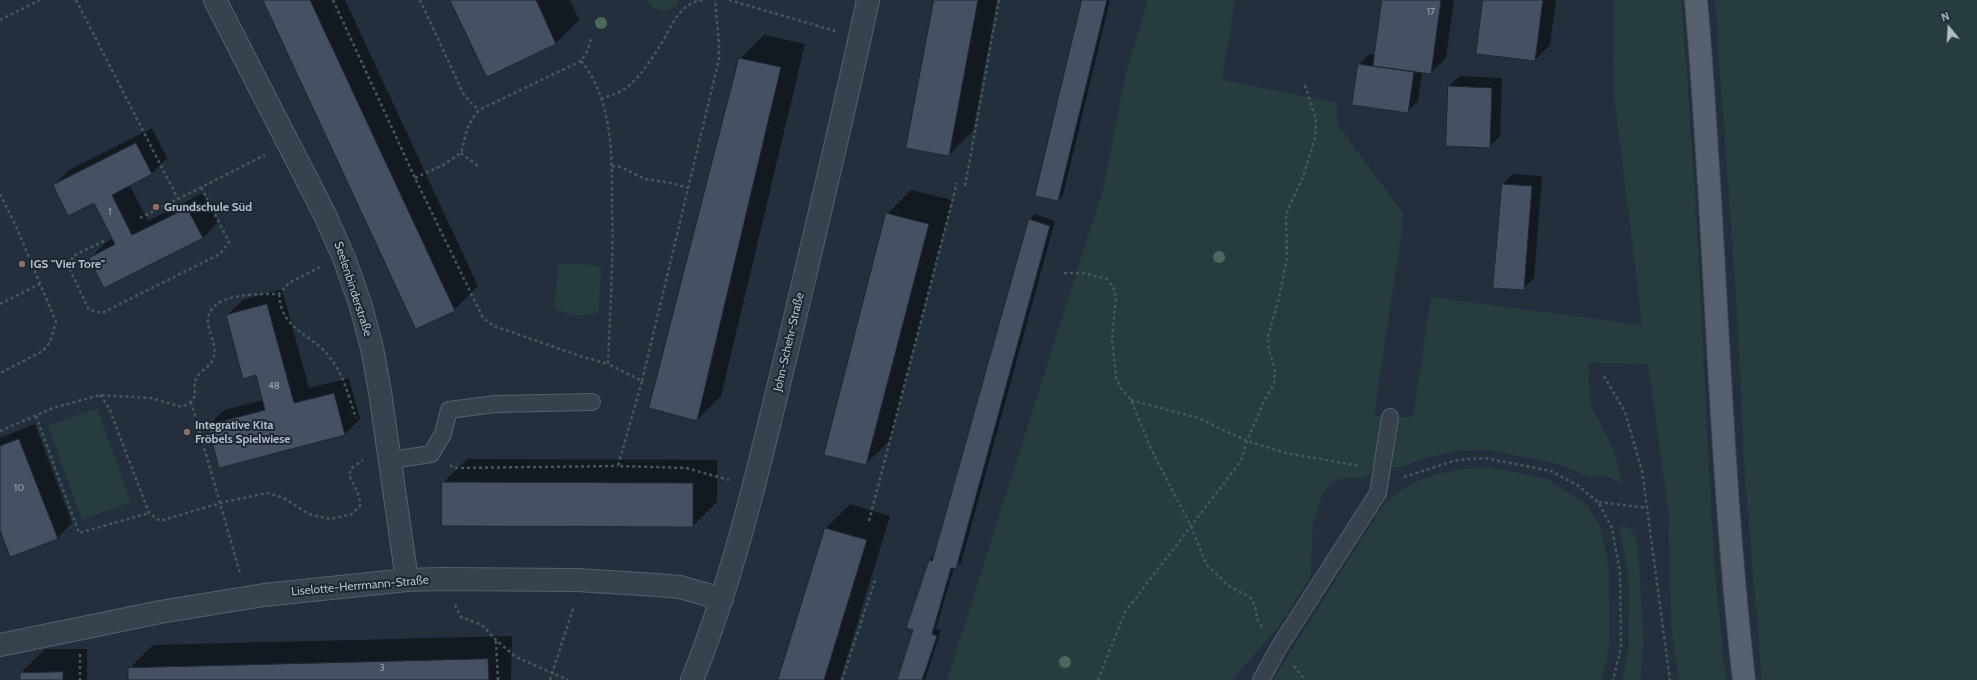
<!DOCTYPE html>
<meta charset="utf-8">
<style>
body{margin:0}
#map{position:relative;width:1977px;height:680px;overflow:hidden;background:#242f3e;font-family:Cabin,sans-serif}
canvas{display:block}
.north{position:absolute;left:1929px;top:8px;width:40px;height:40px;-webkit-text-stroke:3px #1d2633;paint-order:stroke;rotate:342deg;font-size:11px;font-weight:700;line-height:16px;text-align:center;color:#b4bcc9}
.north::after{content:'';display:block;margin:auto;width:14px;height:18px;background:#b4bcc9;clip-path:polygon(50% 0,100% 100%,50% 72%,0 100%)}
</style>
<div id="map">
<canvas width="1977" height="680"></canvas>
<div class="north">N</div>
</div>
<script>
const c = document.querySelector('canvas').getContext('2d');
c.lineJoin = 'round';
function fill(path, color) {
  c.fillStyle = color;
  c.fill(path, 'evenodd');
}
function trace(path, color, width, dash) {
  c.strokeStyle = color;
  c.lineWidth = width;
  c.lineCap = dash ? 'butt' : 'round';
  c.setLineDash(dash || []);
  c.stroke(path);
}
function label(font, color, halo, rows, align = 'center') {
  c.font = font + ' Cabin,sans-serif';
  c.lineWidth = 4;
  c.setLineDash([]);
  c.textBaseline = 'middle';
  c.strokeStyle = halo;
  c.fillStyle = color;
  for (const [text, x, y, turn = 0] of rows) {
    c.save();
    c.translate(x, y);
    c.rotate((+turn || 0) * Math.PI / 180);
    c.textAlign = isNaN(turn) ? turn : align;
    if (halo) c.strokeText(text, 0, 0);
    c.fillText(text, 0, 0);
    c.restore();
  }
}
fill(new Path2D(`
 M647,0H680C673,14 654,14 647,0Z
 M1148,0H1235L1222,80L1337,103V124L1404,214L1374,416L1384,417L1380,444L1371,472L1364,478H1344L1334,481L1323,493L1313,523L1310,578L1279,626L1232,680H947L1104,186L1125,76Z
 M1614,0H1681C1690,109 1697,219 1702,328C1708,446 1712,563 1726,680H1679L1671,625L1668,507L1648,364L1588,363L1590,404L1613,448L1623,485L1607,476L1589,477L1559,464L1487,450L1456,451L1425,458L1398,468L1392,467L1390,463L1397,417H1413L1431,297L1642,325L1613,86Z
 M1715,0H1977V680H1762L1744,465L1738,327Z
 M579,263L601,267L598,313L575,316L555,309L558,264Z
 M97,408L131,502L82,520L48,426Z
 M1489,467L1547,479L1588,506L1601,528L1609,570L1610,643L1602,680H1273L1382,507C1390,501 1397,492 1406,487C1431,473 1460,468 1489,467Z
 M1619,526L1630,528L1637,540L1644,635L1641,680H1622L1629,649L1628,572Z`), '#263c3f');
fill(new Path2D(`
 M264,0H345L478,286L454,310Z
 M451,0H570L579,20L556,43Z
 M935,0H997L973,131L949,155Z
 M1083,0H1110L1063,195L1058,200Z
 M1383,0H1454L1446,58L1431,73L1422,72L1418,101L1408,111L1359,64L1370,54L1376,55Z
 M1484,0H1556L1550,45L1535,60Z
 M764,35L805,44L721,396L697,420L740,59Z
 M1460,76L1502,78L1500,136L1489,147L1449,86Z
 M152,128L167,158L152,173L129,184L148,221L203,193L218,222L203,238L90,258L105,243L113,238L95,201L54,185L69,170Z
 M1513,174L1542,176L1534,278L1523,289L1503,184Z
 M911,190L952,200L890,440L866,464L887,214Z
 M1035,214L1055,221L961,563L954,568L936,629L941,630L925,680H898L915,629L929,560L935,555L1030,219Z
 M282,289L309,388L349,378L360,419L345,434L209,425L224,410L264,400L257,374L227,315L243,300Z
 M35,424L72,523L57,538L0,527V438Z
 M467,459L717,460V502L693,526L443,483Z
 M850,504L890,516L840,680H779L826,528Z
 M512,636L511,680H129V669L153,645Z
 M45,649H87V680H21V673Z`), '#0007');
const building = new Path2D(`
 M263,0H310L455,311L416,329Z
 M450,0H536L556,44L487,77Z
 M934,0H978L949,156L906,148Z
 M1082,0H1107L1058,201L1035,196Z
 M1382,0H1441L1431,74L1373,66Z
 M1483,0H1543L1535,61L1476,54Z
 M739,58L781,67L697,421L649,408Z
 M1358,64L1414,72L1408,113L1352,105Z
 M1448,86L1492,88L1490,148L1446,146Z
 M136,143L152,174L112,195L132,235L187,208L203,238L104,288L89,258L115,244L94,203L68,216L53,185Z
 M1502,184L1532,186L1524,290L1493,288Z
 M886,213L929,224L866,465L824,455Z
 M1029,219L1050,226L956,569L951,568L932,634L937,636L922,680H897L913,630L906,628L929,560L932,561Z
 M267,304L294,403L334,393L345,435L219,468L208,425L265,410L256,375L243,379L226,315Z
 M19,439L58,539L10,557L0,530V446Z
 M442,482L693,483V527L442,526Z
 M825,528L867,540L824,680H778Z
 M488,659L489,680H128V668Z
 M63,672V680H20V673Z`);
fill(building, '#455162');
trace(building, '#1f2835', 1);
const service = new Path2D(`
 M391,460L431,454L443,434L449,410L495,404L592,402
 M1261,680L1279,647L1378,493L1390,417`);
const minor = new Path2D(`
 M215,0L325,215L344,258L360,303L372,348L380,392L407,580
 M0,645L160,612L264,595L407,580L440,579L577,580L657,585L680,587L722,599
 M692,680C735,574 760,462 787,351C815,234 843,117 868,0`);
const primary = new Path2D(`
 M1696,0C1716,226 1718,454 1744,680`);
trace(service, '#565f6c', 18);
trace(minor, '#565f6c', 24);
trace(primary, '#414a57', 24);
trace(new Path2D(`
 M76,0L178,199
 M333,0L415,178L483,318L494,326L583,357L608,364
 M420,0L463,93L471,103L479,110
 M729,0L835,31
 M0,20L40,0
 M581,61C613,100 612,156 612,203C614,257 610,310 608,364L642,381L618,466L686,468L729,480
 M601,99C612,95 625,91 633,82C644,71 653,57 661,44C672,26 679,3 703,0
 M461,153L478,166
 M612,166L621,167L645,179L671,183L688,188
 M415,178L443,165L461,153C467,133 465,127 479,110L581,61L588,50L591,38
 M965,186L999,0
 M0,194L16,226L56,322L50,342L43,351L0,373
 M140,218L265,155
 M104,241L73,256L69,268L89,310L102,313L220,254L229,242L201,187
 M1064,273H1083L1107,279L1113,287L1116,297L1112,339L1116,377L1120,387L1131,400L1151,449L1191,526L1206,564L1229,586L1251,598L1255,606L1258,621L1263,628
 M279,294C282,333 312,332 331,359C344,376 349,398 356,418
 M0,304L40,284
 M1604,376L1625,412L1642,471L1670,680
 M642,381L719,59V43L715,0
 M100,395L109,408L149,513L160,521L220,503L267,493L282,497L309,514L330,519L352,514L360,506C360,491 353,487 349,474L352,468L363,460
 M1131,400L1198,418L1247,441L1286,453L1360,466
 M191,402L240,573
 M36,416L79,533L149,513
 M0,431L53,408L100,395L151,398L182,407C204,396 189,390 197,377C201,370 211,366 213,359C218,347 209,334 208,323C206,292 259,294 279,294L289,283L320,267
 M450,465L454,468L618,466
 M1404,477L1457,460L1485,458L1551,471L1577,485L1598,502L1612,528L1620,572L1621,647L1613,680
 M1599,502L1648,508
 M869,521L957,183
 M455,605L461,617L482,625L496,640L516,657L568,680
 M496,641L498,680
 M80,654V680
 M1294,666L1305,680
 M550,680L574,606
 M842,680L876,577
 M1098,680L1125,612L1241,461L1247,441L1265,399L1274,384L1275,370L1269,350L1268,336L1279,298L1287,257L1286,214L1303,177L1315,138L1316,119L1304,82`), '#44595c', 2.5, [3, 3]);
trace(service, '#38414e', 16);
trace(minor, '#38414e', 22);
trace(primary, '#56606e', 22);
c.fillStyle = '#4b6a5d';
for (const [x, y] of [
 [601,23],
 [1219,257],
 [1065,662]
]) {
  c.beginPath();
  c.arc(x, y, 6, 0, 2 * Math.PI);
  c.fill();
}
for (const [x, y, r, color] of [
 [156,207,4,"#8d6e63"],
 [22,264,4,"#8d6e63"],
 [187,432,4,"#8d6e63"]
]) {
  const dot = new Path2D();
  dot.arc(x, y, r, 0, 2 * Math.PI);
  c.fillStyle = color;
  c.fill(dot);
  trace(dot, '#1d2633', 1.5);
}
label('10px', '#98a1af', null, [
 ["17",1431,12],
 ["1",110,212],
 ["48",274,386],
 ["10",19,488],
 ["3",382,668]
]);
label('bold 12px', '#b4bcc9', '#1d2633', [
 ["Grundschule Süd",164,207],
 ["IGS \"Vier Tore\"",30,264],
 ["Integrative Kita",195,425],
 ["Fröbels Spielwiese",195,439]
], 'left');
label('12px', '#b4bcc9', '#1d2633', [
 ["Seelenbinderstraße",353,289,72],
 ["John-Schehr-Straße",789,342,-77],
 ["Liselotte-Herrmann-Straße",360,586,-5]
]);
</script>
